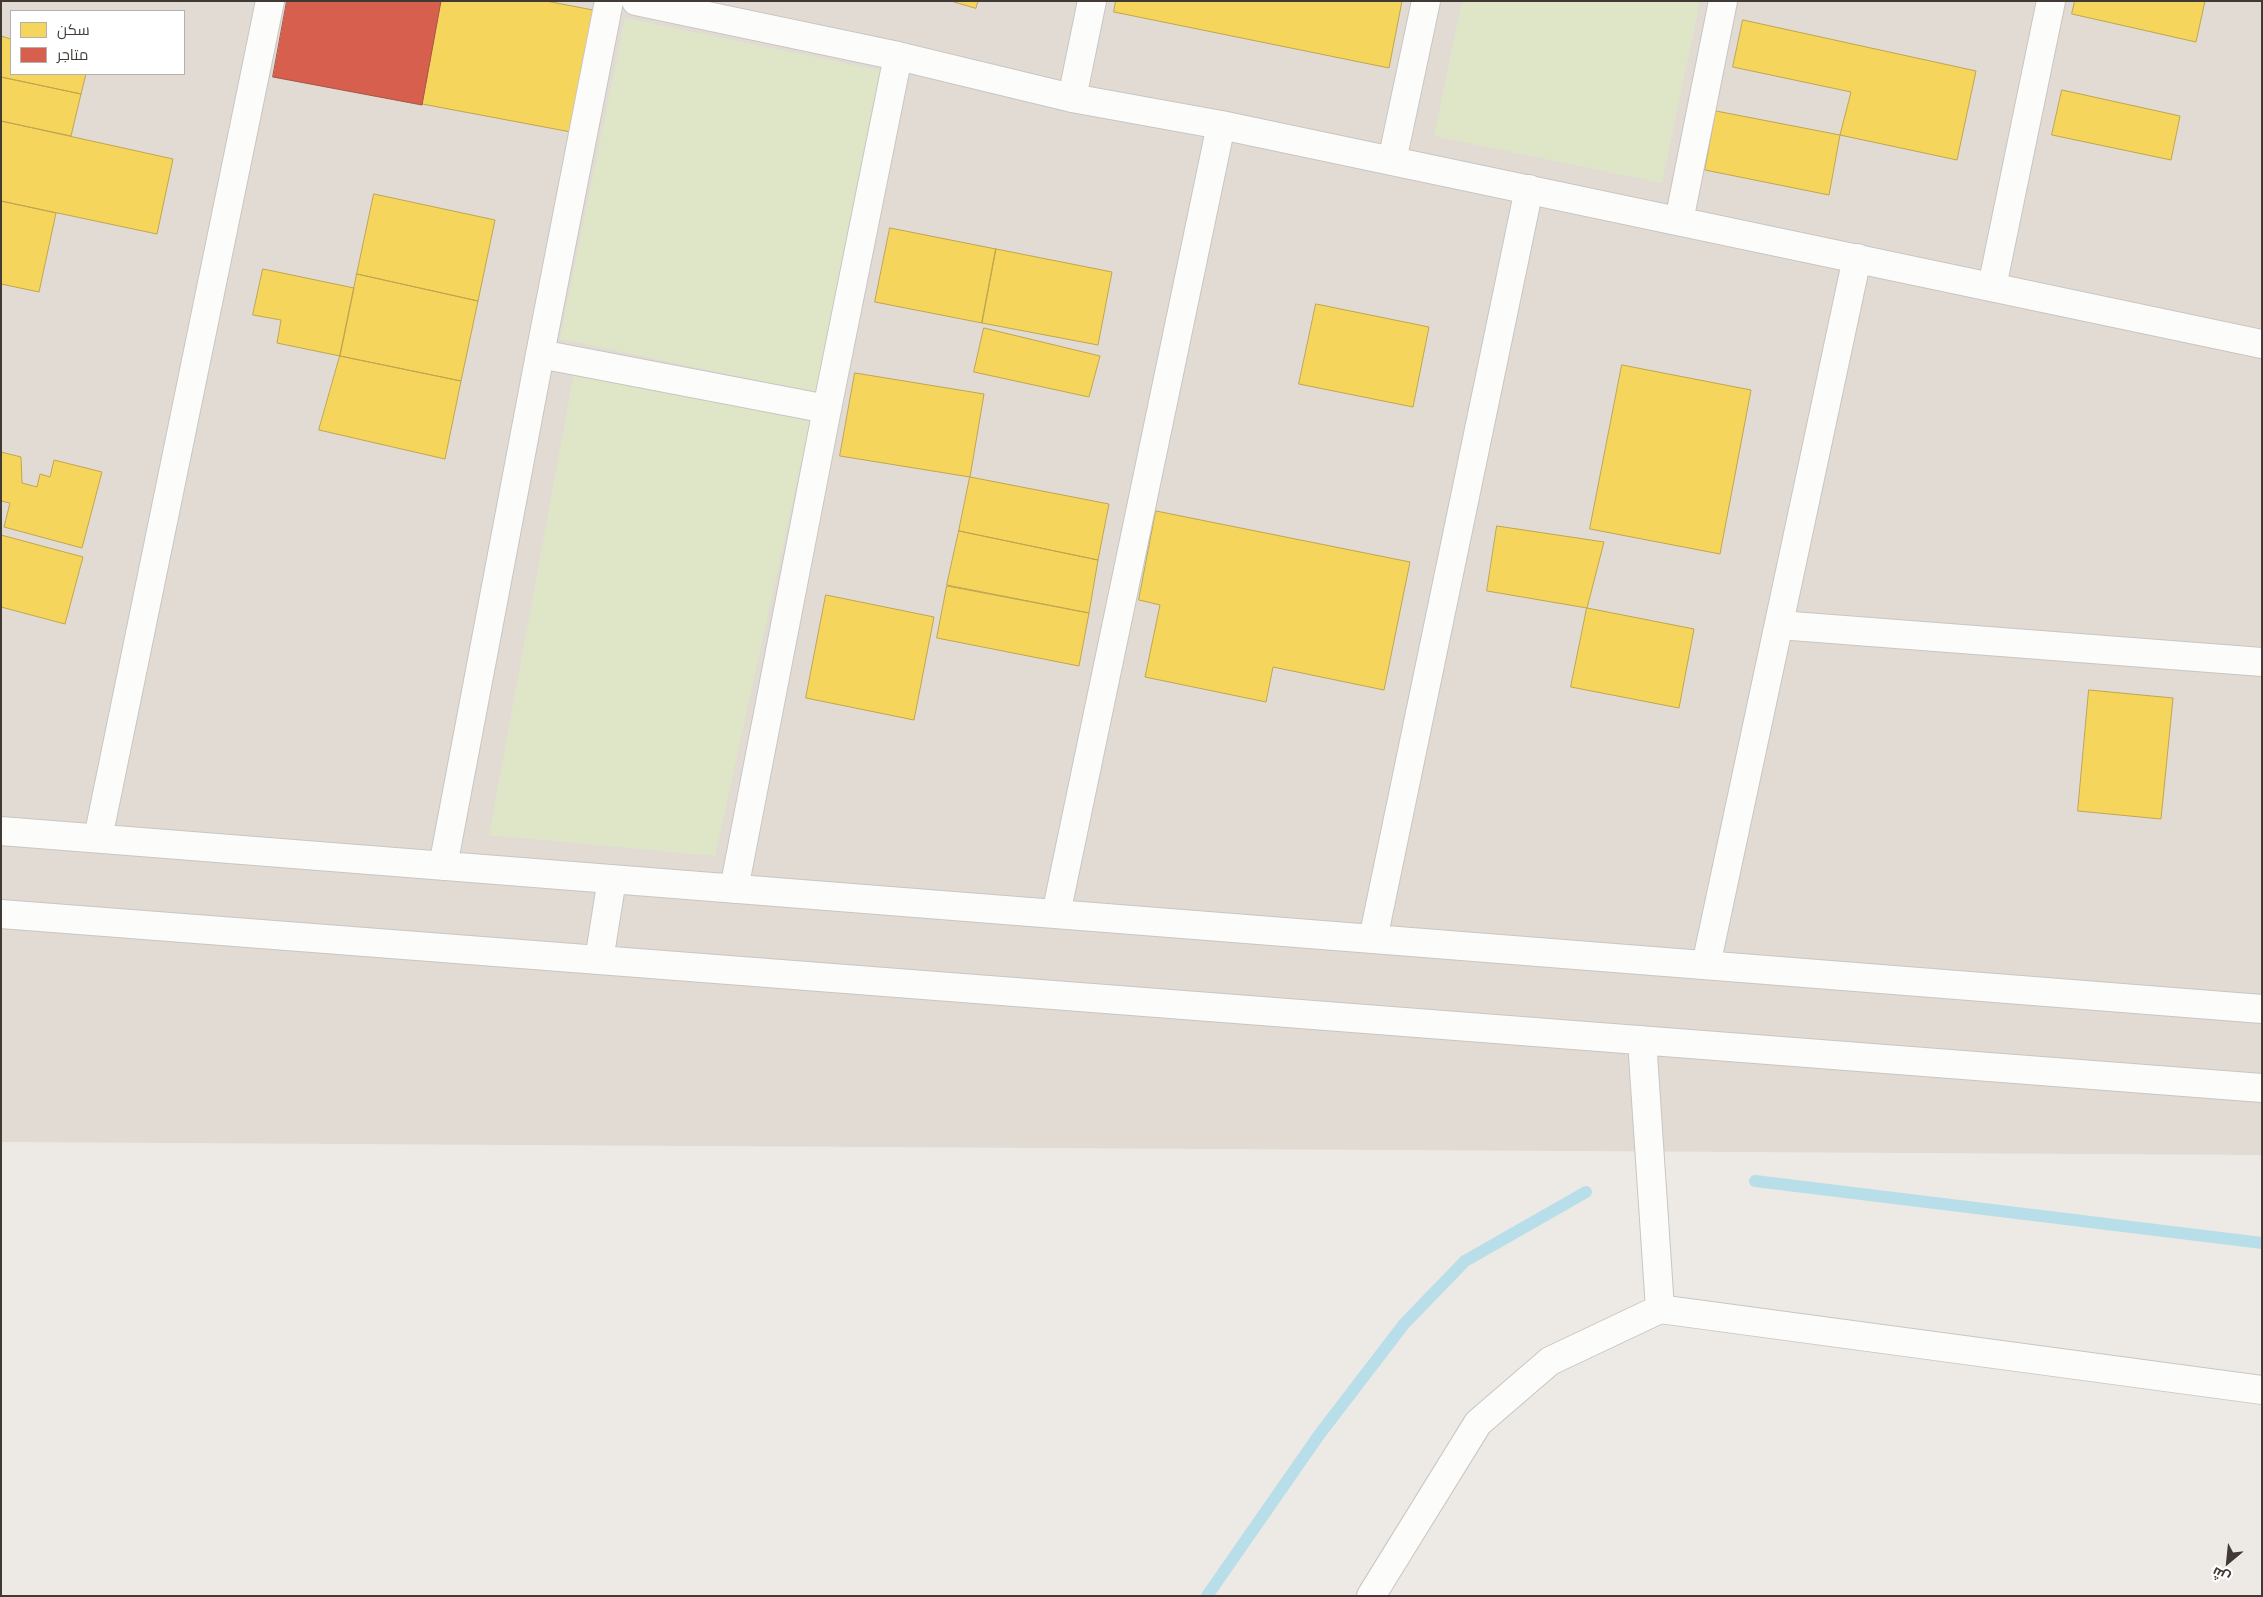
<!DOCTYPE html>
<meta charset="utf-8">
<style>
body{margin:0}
#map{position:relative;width:2263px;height:1597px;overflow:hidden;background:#edeae6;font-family:Poppins,Cairo,sans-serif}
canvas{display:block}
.frame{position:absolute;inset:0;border:2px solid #413934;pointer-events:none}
.legend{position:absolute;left:10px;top:10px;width:175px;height:65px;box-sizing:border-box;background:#fff;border:1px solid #b3b0ae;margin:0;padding:6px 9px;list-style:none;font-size:15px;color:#413934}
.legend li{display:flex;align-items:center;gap:10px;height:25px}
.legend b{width:25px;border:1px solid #b3b0ae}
.north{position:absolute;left:2203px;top:1537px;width:50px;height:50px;-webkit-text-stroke:4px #fff;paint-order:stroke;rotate:208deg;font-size:14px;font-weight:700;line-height:20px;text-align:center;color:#413934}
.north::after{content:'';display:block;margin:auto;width:18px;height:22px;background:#413934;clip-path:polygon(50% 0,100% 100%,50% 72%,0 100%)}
</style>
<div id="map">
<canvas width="2263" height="1597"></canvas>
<div class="frame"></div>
<ul class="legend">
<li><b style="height:14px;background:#f6d55c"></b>سكن</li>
<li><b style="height:14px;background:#d6604d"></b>متاجر</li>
</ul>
<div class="north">ش</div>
</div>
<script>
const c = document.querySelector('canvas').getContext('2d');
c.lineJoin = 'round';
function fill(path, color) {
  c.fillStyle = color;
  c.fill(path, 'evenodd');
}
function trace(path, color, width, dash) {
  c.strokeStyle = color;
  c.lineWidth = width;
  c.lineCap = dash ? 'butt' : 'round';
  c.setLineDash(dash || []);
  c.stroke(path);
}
fill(new Path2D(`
 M1,1H2262V1155L1,1142ZM11,11H184V74H11Z`), '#e1dbd3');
fill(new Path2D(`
 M1462,1H1700L1662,183L1434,136Z
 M625,18L883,71L818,393L560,339Z
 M574,373L812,414L715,856L489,835Z`), '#dfe6c7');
const homes = new Path2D(`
 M441,1H546L593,10L571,132L422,104Z
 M951,1H978L976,8Z
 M1116,1H1402L1389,68L1114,12Z
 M2075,1H2205L2196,42L2072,14Z
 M1743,20L1976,71L1957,160L1840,135L1851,92L1733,67Z
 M1,36L11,39V74H86L81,94L1,77Z
 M1,77L81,94L71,136L1,121Z
 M2062,90L2180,116L2171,160L2052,135Z
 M1716,111L1840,135L1829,195L1705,170Z
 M1,121L173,159L157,234L1,201Z
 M374,194L495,220L478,301L357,274Z
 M1,201L56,213L39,292L1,284Z
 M890,228L996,249L982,323L875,302Z
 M996,249L1112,272L1098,345L982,323Z
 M263,269L354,288L340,356L277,343L281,320L253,315Z
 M357,274L478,301L461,381L340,356Z
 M1316,304L1429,327L1413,407L1299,384Z
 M984,328L1100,356L1089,397L974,372Z
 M340,356L461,381L445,459L319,430Z
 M1622,365L1751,390L1720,554L1590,529Z
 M855,373L984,394L970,477L840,456Z
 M1,452L21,457L22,483L37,487L40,474L50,477L54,460L102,472L82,548L4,527L10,503L1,501Z
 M970,477L1109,504L1098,560L959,531Z
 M1156,511L1410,562L1384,690L1273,667L1266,702L1145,677L1160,605L1139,600Z
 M1497,526L1604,542L1587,608L1487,591Z
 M959,531L1098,560L1089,613L947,585Z
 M1,535L83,557L65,624L1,607Z
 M947,586L1089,613L1079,666L937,638Z
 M826,595L934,617L914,720L806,698Z
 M1587,608L1694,629L1679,708L1571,687Z
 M2089,690L2173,698L2161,819L2078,811Z`);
fill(homes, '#f6d55c');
trace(homes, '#c0a650', 1);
const shops = new Path2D(`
 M287,1H441L422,105L273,77Z`);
fill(shops, '#d6604d');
trace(shops, '#a95446', 1);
trace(new Path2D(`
 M1755,1181L2262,1243
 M1207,1596L1319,1435L1404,1324L1465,1261L1586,1192`), '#b8dee9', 12);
const minor = new Path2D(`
 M636,1L898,56L1072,98L1221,125L1392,161L2262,344
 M1072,98L1092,1
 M1392,161L1426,1
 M1679,221L1723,1
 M1992,287L2051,1
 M540,354L827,409
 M1779,625L2262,662
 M1,831L2262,1009
 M98,838L270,1
 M443,866L540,354L609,1
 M734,889L827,409L898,56
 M1,914L2262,1088
 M1056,914L1221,125
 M1373,939L1529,189
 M599,960L612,879
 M1706,965L1857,258
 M1642,1040L1660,1309
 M1371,1596L1478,1423L1550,1361L1660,1309L2262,1390`);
trace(minor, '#c9c6c2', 30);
trace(minor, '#fcfcfb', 28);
</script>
